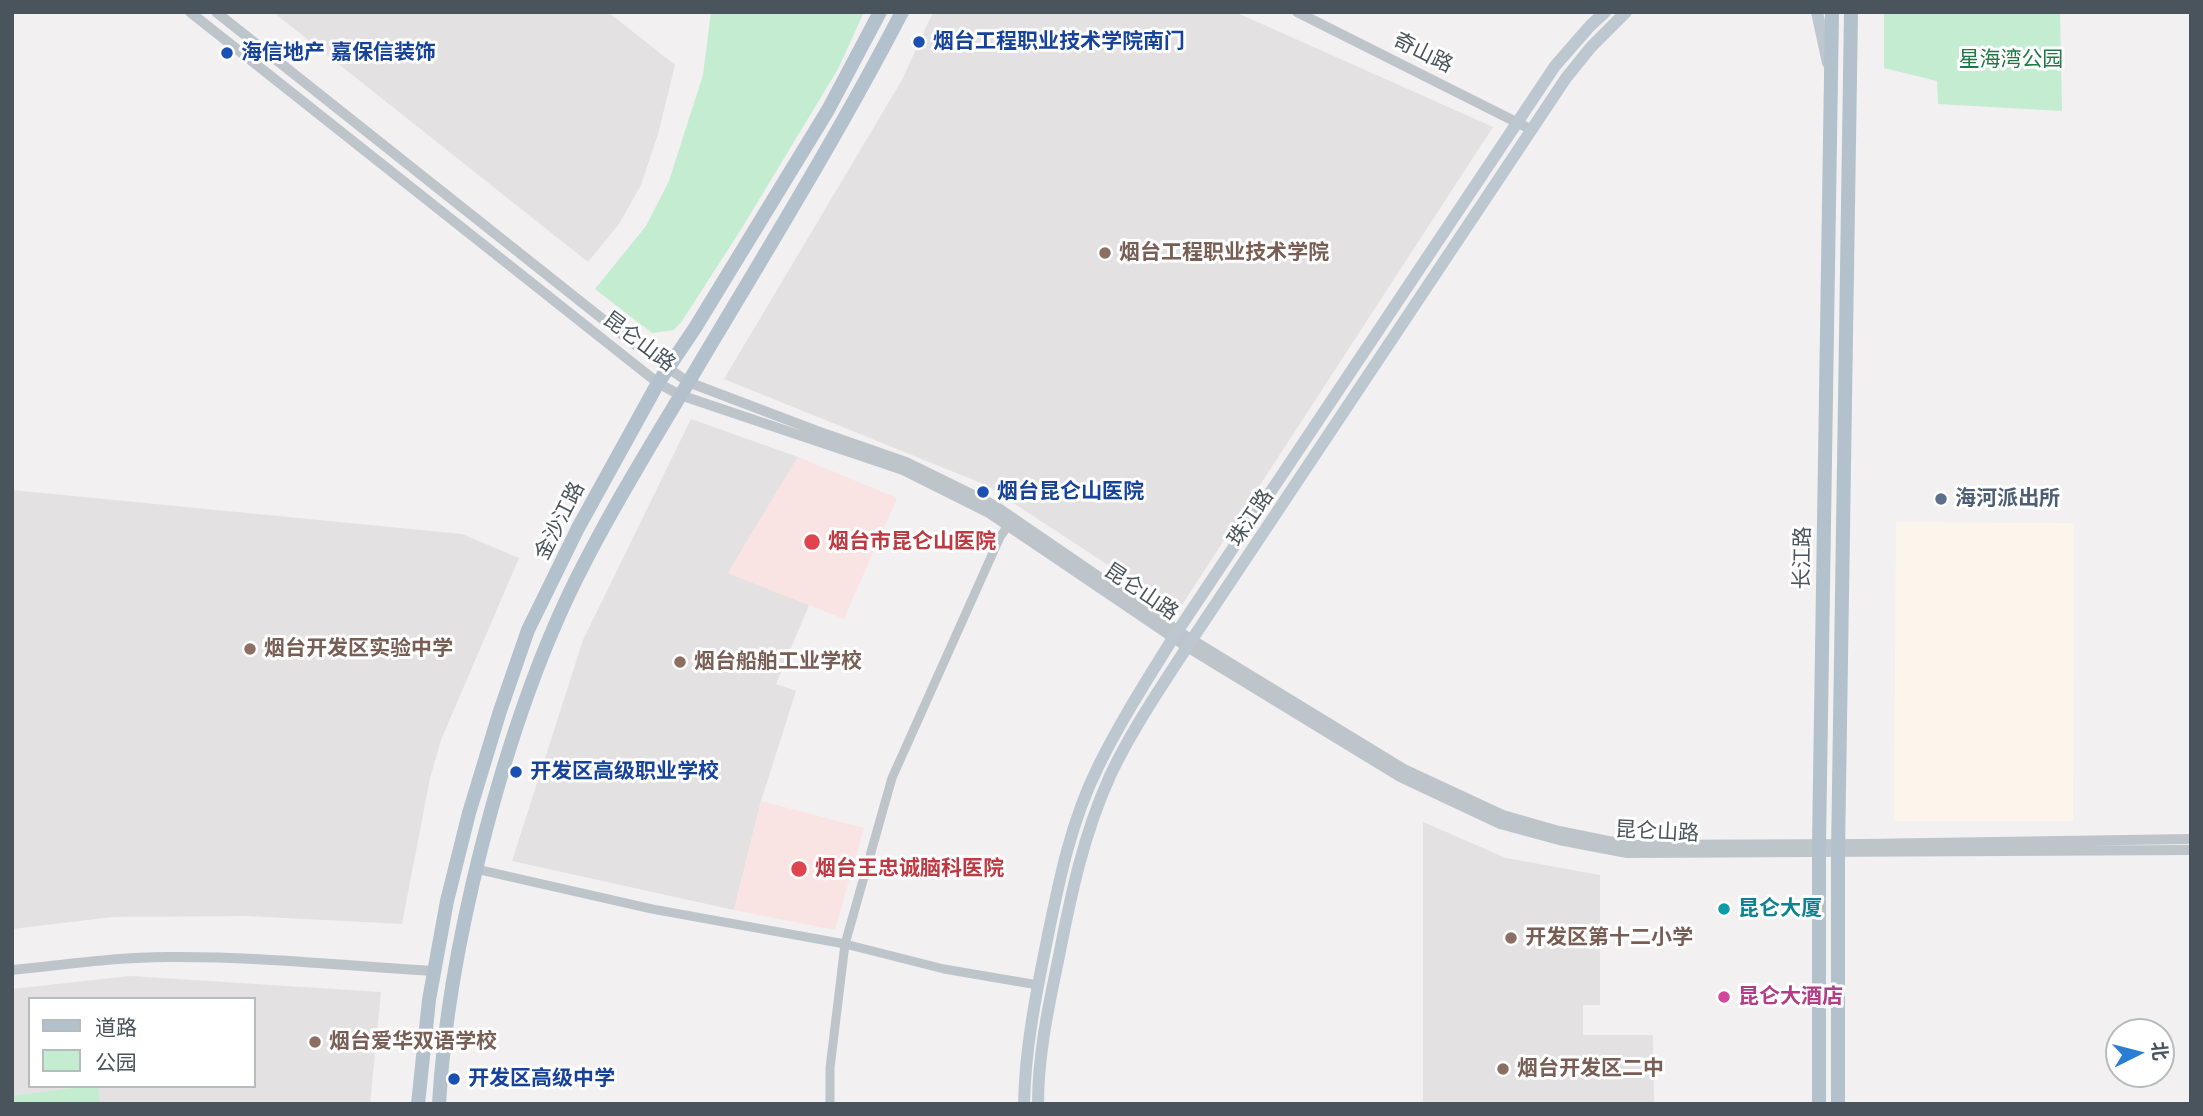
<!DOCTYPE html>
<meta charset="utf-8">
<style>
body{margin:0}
#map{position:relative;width:2203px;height:1116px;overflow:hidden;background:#f2f0f0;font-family:Montserrat,"Noto Sans SC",sans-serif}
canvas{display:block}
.frame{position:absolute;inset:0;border:14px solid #49545c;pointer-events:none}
.legend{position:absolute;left:28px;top:997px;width:228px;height:91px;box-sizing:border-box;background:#fff;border:2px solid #b6bbbe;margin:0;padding:9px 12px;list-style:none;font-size:21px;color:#49545c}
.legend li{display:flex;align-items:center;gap:14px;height:35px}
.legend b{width:35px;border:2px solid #b6bbbe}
.north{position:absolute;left:2105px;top:1018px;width:70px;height:70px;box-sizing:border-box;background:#fff;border:2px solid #b6bbbe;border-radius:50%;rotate:84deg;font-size:19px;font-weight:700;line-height:28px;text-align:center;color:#49545c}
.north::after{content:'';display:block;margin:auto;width:24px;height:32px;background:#297dd3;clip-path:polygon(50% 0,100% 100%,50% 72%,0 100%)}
</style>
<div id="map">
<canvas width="2203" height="1116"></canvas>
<div class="frame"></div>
<ul class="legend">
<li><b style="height:9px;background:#b2c1cc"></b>道路</li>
<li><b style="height:19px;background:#c3ecd0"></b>公园</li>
</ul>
<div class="north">北</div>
</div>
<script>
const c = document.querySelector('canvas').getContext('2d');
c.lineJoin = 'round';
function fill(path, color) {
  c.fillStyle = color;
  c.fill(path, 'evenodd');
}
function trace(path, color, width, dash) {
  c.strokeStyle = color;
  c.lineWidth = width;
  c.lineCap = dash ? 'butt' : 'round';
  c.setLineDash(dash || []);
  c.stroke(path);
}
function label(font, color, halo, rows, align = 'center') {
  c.font = font + ' Montserrat,"Noto Sans SC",sans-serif';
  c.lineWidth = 6;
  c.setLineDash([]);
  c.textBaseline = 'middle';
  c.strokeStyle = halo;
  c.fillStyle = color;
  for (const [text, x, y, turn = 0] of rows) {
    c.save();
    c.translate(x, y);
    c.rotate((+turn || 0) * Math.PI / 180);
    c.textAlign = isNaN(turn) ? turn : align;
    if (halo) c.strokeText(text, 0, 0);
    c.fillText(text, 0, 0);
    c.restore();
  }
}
fill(new Path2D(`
 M1896,522L2074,523L2073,821H1894Z`), '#fbf5ec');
fill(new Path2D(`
 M273,12H608L675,65L658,134L641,185L619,224L588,262Z
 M933,12H1235L1493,127L1178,611L986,485L724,379L902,80Z
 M691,419L798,457L728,573L809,605L776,684L796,691L761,801L734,910L512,861L583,640Z
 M12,490L462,534L519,558L441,740L430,778L402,924L248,916L113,917L12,929Z
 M1423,822L1506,858L1600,875V1005H1583V1035H1653L1654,1104H1423Z
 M130,976L381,992L370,1104H12V989ZM30,999H254V1086H30Z`), '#e3e1e1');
fill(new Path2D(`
 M798,457L897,498L844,619L728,573Z
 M761,801L864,828L835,930L734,910Z`), '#f9e4e3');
fill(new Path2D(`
 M711,12H864L838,69L740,231L682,321L674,330L652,333L595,289L646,226L669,181L703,75Z
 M1884,12H2060L2062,111L1938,104L1937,81L1884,68Z
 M88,1086H98L100,1104H12V1096Z`), '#c3ecd0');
trace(new Path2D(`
 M476,869L652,909L845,944L944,969L1038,985
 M830,1104V1068L845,944L892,778L1000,537L1012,520`), '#bdc5cb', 9);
trace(new Path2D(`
 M190,12L658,383L680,395L903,470L989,513L1187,647L1400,777L1500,824L1559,840L1627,853L2191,850
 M216,12L634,344L688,382L817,431L906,462L994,505L1178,631L1404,769L1503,815L1559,831L1628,845L1863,844L2191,839
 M1297,12L1532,130
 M12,970C64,965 115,957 167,957C256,956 345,966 434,971`), '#bdc5cb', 10);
trace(new Path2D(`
 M1817,12L1828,63
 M1024,1104C1025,1049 1036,994 1047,940C1059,881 1071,821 1098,767C1120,722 1147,680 1173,638L1555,66L1590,26L1605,12
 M1038,1104C1038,1054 1049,1004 1059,956C1071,894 1084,833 1110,776C1131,731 1160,689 1187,647L1566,78L1591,47L1626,12`), '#bdc7d0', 12);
trace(new Path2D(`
 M418,1104L429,1000L447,901L469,813L500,711L528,630L578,528L658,383L695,328L828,110L880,12
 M439,1104C444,1017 460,932 481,849C506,750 538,651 586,560C617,500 653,441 688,383C761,260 836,139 902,12
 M1819,1104V843L1832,12
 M1838,1104V853L1851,12`), '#b2c1cc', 14);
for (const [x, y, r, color] of [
 [919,42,7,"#1a4fb4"],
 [227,53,7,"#1a4fb4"],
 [1105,253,7,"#8d6e63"],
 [983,492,7,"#1a4fb4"],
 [1941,499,7,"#5c6f8a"],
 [812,542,9,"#e0444e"],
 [250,649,7,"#8d6e63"],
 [680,662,7,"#8d6e63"],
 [516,772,7,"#1a4fb4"],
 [799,869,9,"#e0444e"],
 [1724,909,7,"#0f9aa8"],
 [1511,938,7,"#8d6e63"],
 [1724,997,7,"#d1479c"],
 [315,1042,7,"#8d6e63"],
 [1503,1069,7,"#8d6e63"],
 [454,1079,7,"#1a4fb4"]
]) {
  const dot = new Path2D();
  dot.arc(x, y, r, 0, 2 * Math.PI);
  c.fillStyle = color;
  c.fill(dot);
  trace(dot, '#fff', 2.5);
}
label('bold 21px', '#164399', '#fff', [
 ["烟台工程职业技术学院南门",933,42],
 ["海信地产 嘉保信装饰",241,53],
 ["烟台昆仑山医院",997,492],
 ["开发区高级职业学校",530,772],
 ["开发区高级中学",468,1079]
], 'left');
label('21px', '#49545c', '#fff', [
 ["奇山路",1423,53,26],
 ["昆仑山路",639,342,37],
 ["珠江路",1251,518,-56],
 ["金沙江路",560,521,-63],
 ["长江路",1803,558,-89],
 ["昆仑山路",1141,592,34],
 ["昆仑山路",1657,832,3]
]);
label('21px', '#207847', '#fff', [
 ["星海湾公园",2011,60]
]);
label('bold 21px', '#785e54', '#fff', [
 ["烟台工程职业技术学院",1119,253],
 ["烟台开发区实验中学",264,649],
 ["烟台船舶工业学校",694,662],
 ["开发区第十二小学",1525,938],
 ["烟台爱华双语学校",329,1042],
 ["烟台开发区二中",1517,1069]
], 'left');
label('bold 21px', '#4e5e75', '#fff', [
 ["海河派出所",1955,499]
], 'left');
label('bold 21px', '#be3a42', '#fff', [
 ["烟台市昆仑山医院",828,542],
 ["烟台王忠诚脑科医院",815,869]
], 'left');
label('bold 21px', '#0d838f', '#fff', [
 ["昆仑大厦",1738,909]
], 'left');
label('bold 21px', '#b23c85', '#fff', [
 ["昆仑大酒店",1738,997]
], 'left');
</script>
